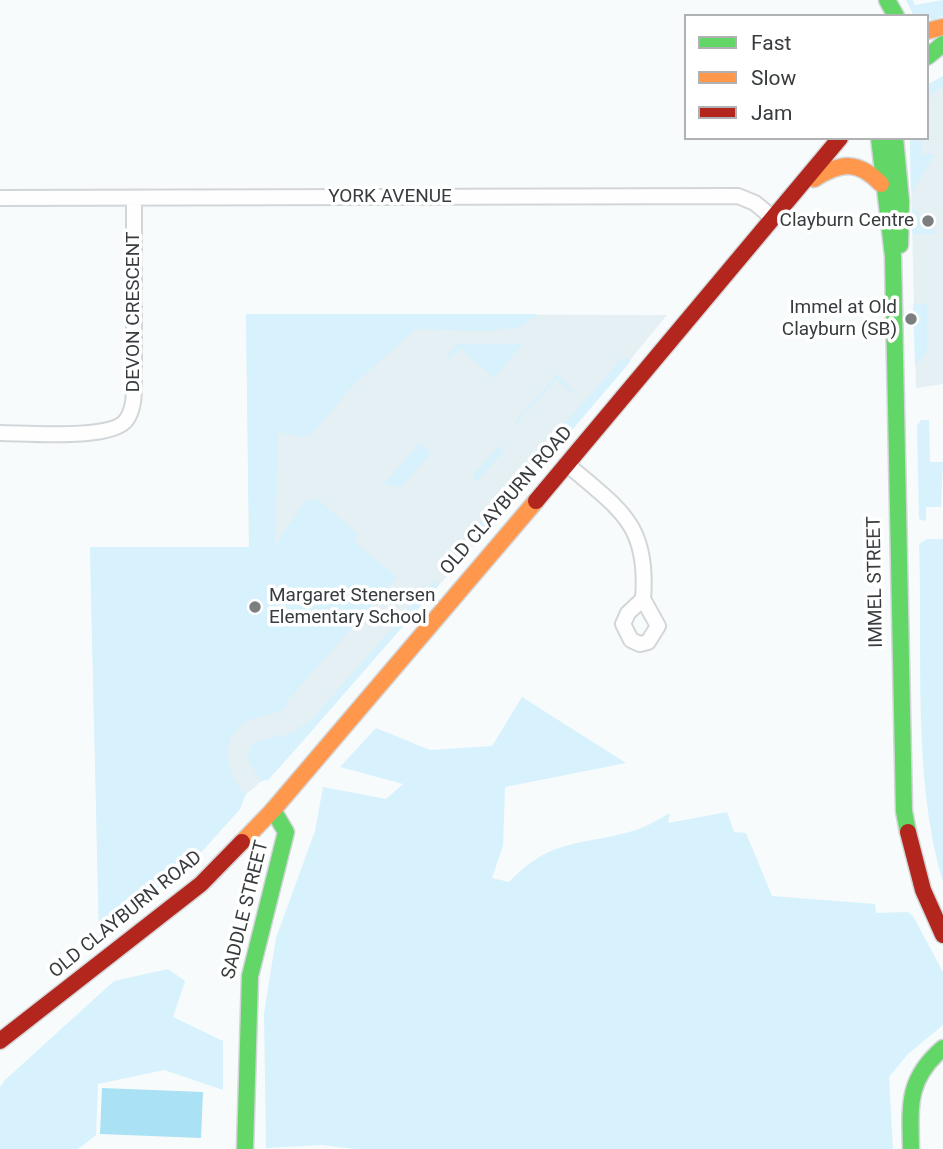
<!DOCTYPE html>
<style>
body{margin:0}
#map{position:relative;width:943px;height:1149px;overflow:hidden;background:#f7fbfc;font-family:Roboto,sans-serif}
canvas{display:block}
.legend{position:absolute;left:684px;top:14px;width:245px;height:126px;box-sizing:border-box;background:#fff;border:2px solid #afb1b2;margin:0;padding:9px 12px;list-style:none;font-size:21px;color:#383c3e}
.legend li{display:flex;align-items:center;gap:14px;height:35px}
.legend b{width:35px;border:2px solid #afb1b2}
</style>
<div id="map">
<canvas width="943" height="1149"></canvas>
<ul class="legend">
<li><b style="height:9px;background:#63d668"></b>Fast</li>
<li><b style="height:9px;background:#ff974d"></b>Slow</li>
<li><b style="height:9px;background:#b3261e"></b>Jam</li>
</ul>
</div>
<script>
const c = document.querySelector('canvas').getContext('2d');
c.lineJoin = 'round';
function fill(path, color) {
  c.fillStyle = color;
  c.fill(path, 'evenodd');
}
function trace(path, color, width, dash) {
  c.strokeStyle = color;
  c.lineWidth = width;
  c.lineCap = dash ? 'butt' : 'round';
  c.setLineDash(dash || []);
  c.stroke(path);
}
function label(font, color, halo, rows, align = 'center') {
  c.font = font + ' Roboto,sans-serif';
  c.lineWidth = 7;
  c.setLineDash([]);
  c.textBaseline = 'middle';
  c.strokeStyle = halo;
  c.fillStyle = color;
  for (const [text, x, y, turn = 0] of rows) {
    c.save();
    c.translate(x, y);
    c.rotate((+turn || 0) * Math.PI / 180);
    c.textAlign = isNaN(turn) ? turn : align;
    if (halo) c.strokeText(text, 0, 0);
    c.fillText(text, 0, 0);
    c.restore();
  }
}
fill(new Path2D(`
 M943,76V384L916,388L910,138H927V85Z
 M246,314L667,315L536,474L294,751L268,780L264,779L243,797L240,809L196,858L99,936L90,547H249Z`), '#e4f0f4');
fill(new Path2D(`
 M906,0H913L915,5L943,0V16L933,20L913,14Z
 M943,76V90L941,87L927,98V85Z
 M910,138H922V154H935L911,193Z
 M912,208L938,234H912Z
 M913,304H927V351L915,366Z
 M246,314H538L520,327L484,331L416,329L355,383L315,431L304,437L278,432L275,546L305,501L317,499L359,535L354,542L397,577L287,701L286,708C273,716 257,714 245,723C217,741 226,775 246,794L240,809L196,858L99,936L90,547H249Z
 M457,344H522L494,378L460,348L448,361L449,352Z
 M627,358L631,361L455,566L446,561L621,359Z
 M557,374L575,392L572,393L556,379L516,424L514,423Z
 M921,420H929L930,462H943L941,507H926V521L919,519L917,426Z
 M420,443L431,453L401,487L384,484Z
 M499,446L504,451L477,481L472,476Z
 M927,539H943V882C912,780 923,651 919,544Z
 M434,580L439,585L294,751L268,780L261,781L247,759C250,735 270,740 288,734C297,730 305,724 313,718Z
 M522,697L626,763L505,787L503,846L492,878L509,882C554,836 580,847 636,830C648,826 659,819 670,813L668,823L727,812L734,832L746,833L772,896L875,904L876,913L908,912L913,916L943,972V1025L908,1054L889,1077L893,1149H355L322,1145L266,1148L264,1014L276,938L315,831L323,787L386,799L403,784L340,767L376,728L430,750L492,746Z
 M168,969L185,981L173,1017L223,1041V1090L164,1070L98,1084L96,1135L78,1149H0V1087L5,1080L114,981Z`), '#d7f2fc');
fill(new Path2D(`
 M102,1088L203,1092L201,1138L100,1134Z`), '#abe1f4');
const street = new Path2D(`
 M0,198L738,196L755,203L773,218
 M0,433C25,433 114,441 127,419C134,408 134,395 134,382V198
 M568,465C620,510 649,524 643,599L628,613L623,624L631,640L640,644L648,642L658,626L643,599`);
const fast = new Path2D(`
 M887,0L896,16
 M927,57L943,44
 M879,138L893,256L904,811L908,832
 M895,138L901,201L900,245
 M245,1149L250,976L286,832L273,810
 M911,1149C910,1104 907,1079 943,1048`);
const slow = new Path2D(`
 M927,31L943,27
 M814,179C841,162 858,160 881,184
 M242,842L273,810L536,501`);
const jam = new Path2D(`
 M536,501L840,138
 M908,832L923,890L943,935
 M0,1041L201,884L242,842`);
trace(street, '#d3d6d8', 18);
trace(fast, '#d3d6d8', 19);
trace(slow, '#d3d6d8', 19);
trace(jam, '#d3d6d8', 19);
trace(street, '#fefeff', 14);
trace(fast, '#63d668', 16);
trace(slow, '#ff974d', 16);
trace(jam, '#b3261e', 16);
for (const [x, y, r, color] of [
 [928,221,7,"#7b7f80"],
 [911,319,7,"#7b7f80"],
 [255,607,7,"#7b7f80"]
]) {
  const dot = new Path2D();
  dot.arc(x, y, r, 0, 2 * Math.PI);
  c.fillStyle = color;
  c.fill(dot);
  trace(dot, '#fff', 2.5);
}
label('19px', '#383c3e', '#fff', [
 ["YORK AVENUE",390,197],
 ["DEVON CRESCENT",134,312,-90],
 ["OLD CLAYBURN ROAD",507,501,-49],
 ["IMMEL STREET",876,582,-91],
 ["SADDLE STREET",246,910,-76],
 ["OLD CLAYBURN ROAD",126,915,-39]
]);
label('19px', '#383c3e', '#fff', [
 ["Clayburn Centre",914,221],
 ["Immel at Old",897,308],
 ["Clayburn (SB)",897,330],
 ["Margaret Stenersen",269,596,"left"],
 ["Elementary School",269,618,"left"]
], 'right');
</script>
